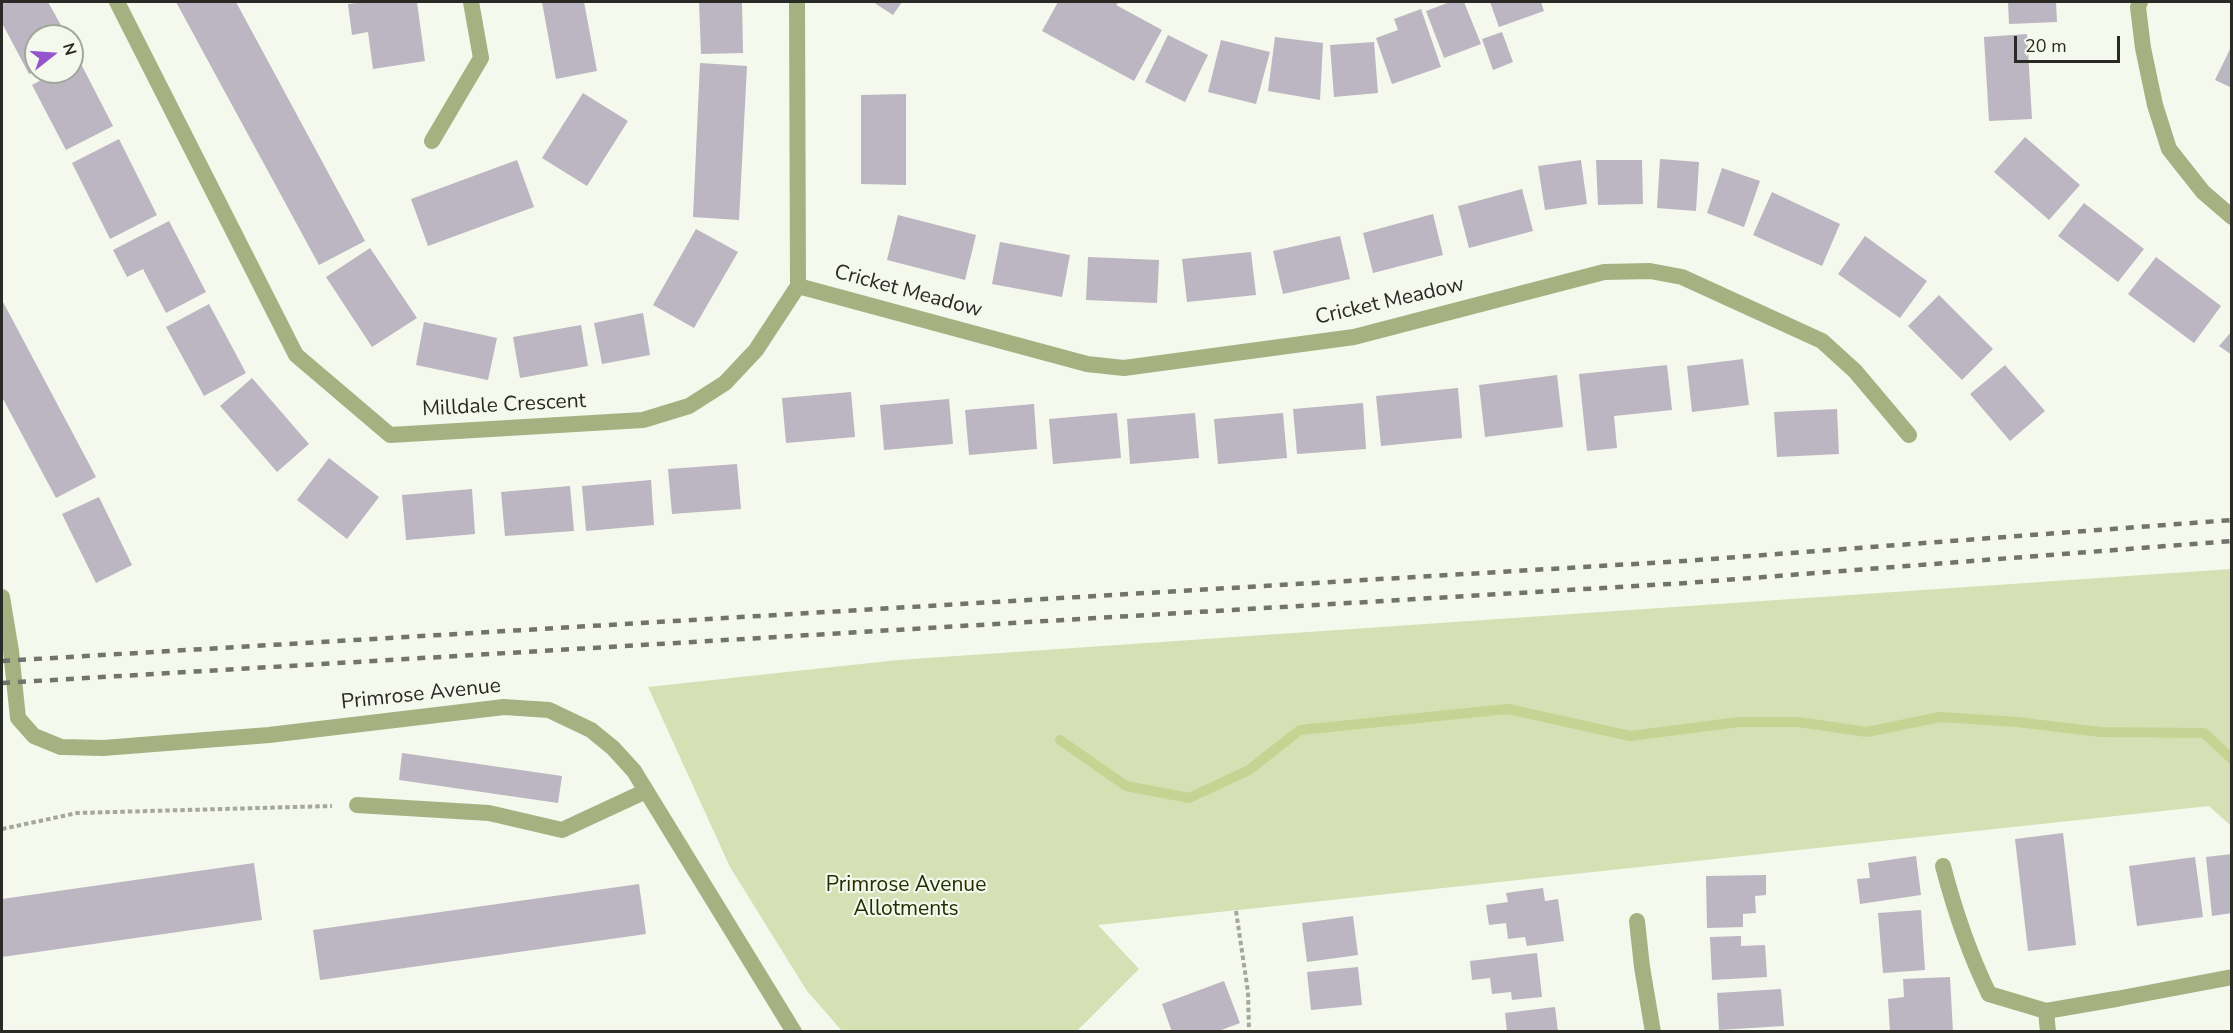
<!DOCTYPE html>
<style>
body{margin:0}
#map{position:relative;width:2233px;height:1033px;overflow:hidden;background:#f5f8ec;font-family:"Nunito Sans",sans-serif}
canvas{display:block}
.frame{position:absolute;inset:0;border:3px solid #292a26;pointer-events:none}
.north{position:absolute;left:24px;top:24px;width:60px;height:60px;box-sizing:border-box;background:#f5f8ec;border:2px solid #a3a69d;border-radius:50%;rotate:73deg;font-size:16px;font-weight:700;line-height:24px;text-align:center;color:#292a26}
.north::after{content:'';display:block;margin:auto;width:21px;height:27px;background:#9356cc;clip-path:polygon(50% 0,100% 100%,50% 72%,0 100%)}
.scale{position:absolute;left:2014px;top:36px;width:106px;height:27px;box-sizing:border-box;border:3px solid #292a26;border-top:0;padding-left:8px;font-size:18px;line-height:21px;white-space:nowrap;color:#292a26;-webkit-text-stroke:4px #f5f8ec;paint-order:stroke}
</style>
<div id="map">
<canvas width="2233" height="1033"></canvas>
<div class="frame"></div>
<div class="north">N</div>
<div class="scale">20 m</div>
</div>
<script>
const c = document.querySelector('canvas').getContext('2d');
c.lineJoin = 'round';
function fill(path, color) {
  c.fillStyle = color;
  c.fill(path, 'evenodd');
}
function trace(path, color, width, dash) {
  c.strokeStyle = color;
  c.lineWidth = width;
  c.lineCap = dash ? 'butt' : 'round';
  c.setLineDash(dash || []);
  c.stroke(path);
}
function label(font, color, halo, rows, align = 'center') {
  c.font = font + ' "Nunito Sans",sans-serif';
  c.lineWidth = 4.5;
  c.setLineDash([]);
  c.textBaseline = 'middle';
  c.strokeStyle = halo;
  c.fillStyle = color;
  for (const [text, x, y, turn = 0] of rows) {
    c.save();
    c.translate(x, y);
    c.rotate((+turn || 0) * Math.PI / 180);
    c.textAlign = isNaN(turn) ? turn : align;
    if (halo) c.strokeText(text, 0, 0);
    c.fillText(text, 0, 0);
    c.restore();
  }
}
fill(new Path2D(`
 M2231,569V826L2209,806L1098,925L1139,969L1077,1031H842L807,991L730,867L648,687L898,660Z`), '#d5e0b5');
trace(new Path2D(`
 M1060,740L1126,786L1189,798L1249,770L1300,730L1508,709L1630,736L1739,722H1798L1867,732L1940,717L2017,722L2100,732L2204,733L2232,759`), '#c5d493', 10);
fill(new Path2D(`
 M2,2H48L67,36H36V71L29,74L2,23Z
 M176,2H236L365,241L319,265Z
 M367,2H417L425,61L373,69L368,32L352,35L348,4Z
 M542,2H584L597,71L556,79Z
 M699,2H742L743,53L701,54Z
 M873,2H902L893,15Z
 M1058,2H1119L1116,5L1162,30L1134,81L1042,31Z
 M1450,2H1464L1481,44L1444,58L1426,11Z
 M1490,2H1541L1544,11L1499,27Z
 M2008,2H2056L2057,22L2009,24Z
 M1421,9L1441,67L1392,84L1376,38L1398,30L1394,19Z
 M1502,32L1513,62L1493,70L1482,39Z
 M2027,34L2032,119L1989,121L1984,37Z
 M1168,35L1208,55L1185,102L1145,82Z
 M1275,37L1323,43L1320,100L1268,91Z
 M1221,40L1270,52L1256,104L1208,92Z
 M1374,42L1378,93L1334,97L1330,45Z
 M2232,45V88L2215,80Z
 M79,60L113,126L66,150L32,85L56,72H72V64Z
 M700,63L747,66L739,220L693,217Z
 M583,93L628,121L587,186L542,158Z
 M906,94V185L861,184V95Z
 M2025,137L2080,185L2049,220L1994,172Z
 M119,139L157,215L110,239L72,163Z
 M1660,159L1699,162L1696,211L1657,208Z
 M517,160L534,207L428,246L411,199Z
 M1581,160L1587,204L1545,210L1538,166Z
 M1596,160H1642L1643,204L1598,205Z
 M1722,168L1760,181L1744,227L1707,213Z
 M1522,189L1533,231L1469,248L1458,206Z
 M1772,192L1840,224L1822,266L1753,235Z
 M2084,203L2144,249L2118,282L2058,236Z
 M1433,214L1443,255L1373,273L1363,233Z
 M898,215L976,235L965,280L887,260Z
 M169,221L206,292L166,313L143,269L127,277L113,250Z
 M696,229L738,252L694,328L653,305Z
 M1340,236L1350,279L1283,294L1273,251Z
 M1865,236L1927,281L1900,318L1838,274Z
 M1000,242L1070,255L1062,297L992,284Z
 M370,248L417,318L372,347L326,277Z
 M1251,252L1256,295L1187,302L1182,259Z
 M1088,257L1159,260L1157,303L1086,300Z
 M2156,257L2221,306L2194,343L2128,294Z
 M1939,295L1993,349L1962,380L1908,326Z
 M2,300L96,477L56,498L2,397Z
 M209,304L246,373L204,396L166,327Z
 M643,313L650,355L602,364L594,323Z
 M424,322L497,338L488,380L416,365Z
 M581,325L588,366L520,378L513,337Z
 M2232,331V355L2219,346Z
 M1743,359L1749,405L1692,412L1687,366Z
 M1667,365L1672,410L1614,416L1617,448L1587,451L1579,374Z
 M2005,365L2045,411L2010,441L1970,394Z
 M1557,375L1563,427L1485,437L1479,385Z
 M252,378L309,444L277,472L220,406Z
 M1458,388L1462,438L1381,446L1376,396Z
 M851,392L855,437L786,443L782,398Z
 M949,399L953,444L884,450L880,405Z
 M1363,403L1366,449L1297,454L1293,409Z
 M1034,404L1037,449L969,455L965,410Z
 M1837,409L1839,454L1777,457L1774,412Z
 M1117,413L1121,458L1053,464L1049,419Z
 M1195,413L1199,458L1130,464L1127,419Z
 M1283,413L1287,458L1218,464L1214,419Z
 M329,458L379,497L347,539L297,500Z
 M737,464L741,509L672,514L668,469Z
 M651,480L654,525L586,531L582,486Z
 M570,486L574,531L505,536L501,492Z
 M472,489L475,534L406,540L402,495Z
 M99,497L132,565L96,583L62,514Z
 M402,753L562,776L558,803L399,780Z
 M2063,833L2076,945L2028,951L2015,839Z
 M2232,854V913L2212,916L2206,857Z
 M1916,856L1921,895L1860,904L1857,879L1870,878L1868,863Z
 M2195,857L2203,917L2137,926L2129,866Z
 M254,863L262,920L2,957V899Z
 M1766,875V895L1755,896L1756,913L1743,914V927L1707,928L1706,876Z
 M639,884L646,934L320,980L313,930Z
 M1543,888L1545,901L1558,899L1564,941L1527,946L1525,937L1508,939L1506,923L1489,925L1486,905L1508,902L1506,893Z
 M1921,910L1925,970L1883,973L1878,913Z
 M1353,916L1358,955L1307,962L1302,923Z
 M1741,936V946L1765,945L1767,977L1712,980L1710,937Z
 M1537,953L1542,997L1512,1000L1511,992L1492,994L1490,978L1472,980L1470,961Z
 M1358,967L1362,1005L1311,1010L1307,972Z
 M1950,977L1953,1032H1890L1888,999L1904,997L1903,979Z
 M1224,981L1240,1023L1216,1032H1172L1162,1004Z
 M1781,989L1784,1026L1719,1030L1717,993Z
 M1555,1007L1558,1032H1507L1505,1013Z`), '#bbb6c1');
trace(new Path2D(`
 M2,829L77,813L332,806
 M1236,911L1248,992L1249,1032`), '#a5a79e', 4, [4.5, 3]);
trace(new Path2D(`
 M357,805L489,813L562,830L646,791
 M1943,866C1955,912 1968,951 1989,994
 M2116,999L2232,977`), '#a6b182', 16);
trace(new Path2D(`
 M117,2L296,355L390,435L643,420L689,406L725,383L756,350L798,286L797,2
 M2140,2L2138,7L2143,48L2155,105L2169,149L2203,192L2232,217
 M432,141L481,58L471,2
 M798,286L1087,364L1124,368L1354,337L1604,272L1650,271L1682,277L1822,341L1855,371L1909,435
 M2,597L11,651L18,718L34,736L61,747L103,748L269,735L504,707L549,710L591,730L613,748L634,771L794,1032
 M1637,921L1642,967L1653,1032
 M1989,994L2046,1011L2116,999
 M2046,1011L2048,1032`), '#a6b182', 16);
trace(new Path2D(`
 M2,661L1684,561L2232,520
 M2,683L1686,583L2232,541`), '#71736c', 4.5, [8, 8]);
label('21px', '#292a26', '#f5f8ec', [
 ["Cricket Meadow",908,292,15],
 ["Cricket Meadow",1390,302,-13],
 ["Milldale Crescent",504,406,-3],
 ["Primrose Avenue",421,695,-6]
]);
label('21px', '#252e00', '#f5f8ec', [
 ["Primrose Avenue",906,886],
 ["Allotments",906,910]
]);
</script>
